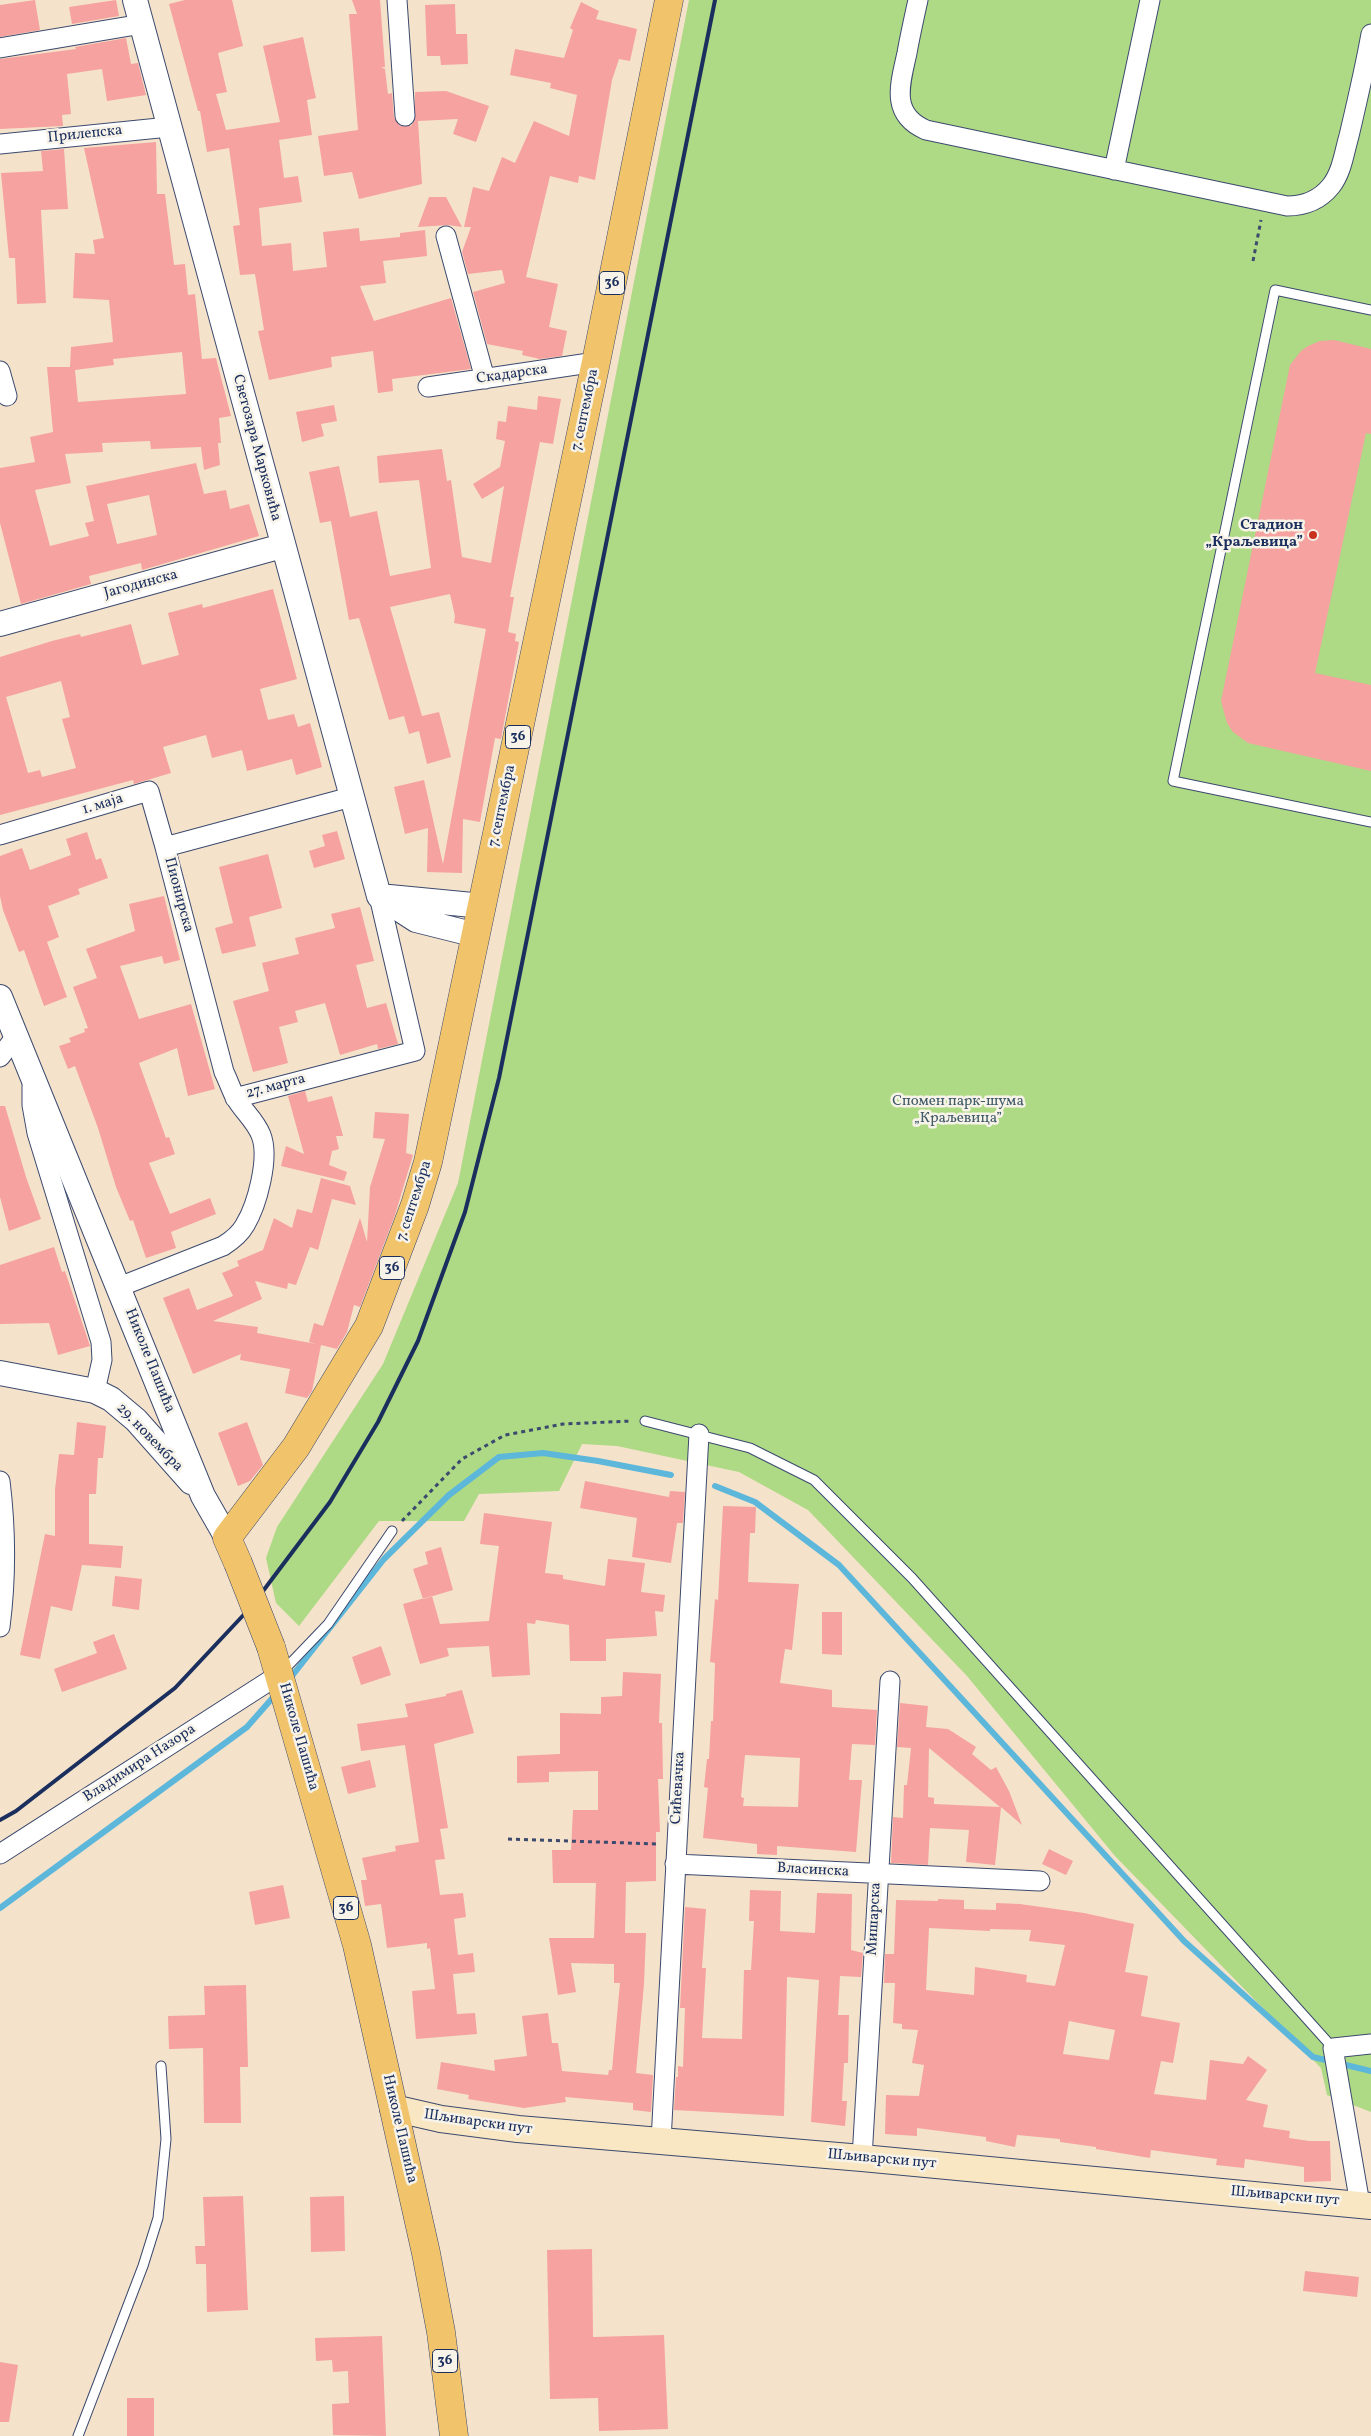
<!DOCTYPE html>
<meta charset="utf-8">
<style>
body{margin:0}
canvas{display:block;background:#f4e2ca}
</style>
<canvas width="1371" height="2436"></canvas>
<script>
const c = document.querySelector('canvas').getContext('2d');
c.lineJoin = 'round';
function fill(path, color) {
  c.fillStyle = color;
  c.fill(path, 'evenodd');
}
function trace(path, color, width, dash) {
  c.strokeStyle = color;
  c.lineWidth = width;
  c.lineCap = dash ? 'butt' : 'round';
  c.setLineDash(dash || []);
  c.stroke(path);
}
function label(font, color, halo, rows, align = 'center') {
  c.font = font + ' Vollkorn,serif';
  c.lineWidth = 5;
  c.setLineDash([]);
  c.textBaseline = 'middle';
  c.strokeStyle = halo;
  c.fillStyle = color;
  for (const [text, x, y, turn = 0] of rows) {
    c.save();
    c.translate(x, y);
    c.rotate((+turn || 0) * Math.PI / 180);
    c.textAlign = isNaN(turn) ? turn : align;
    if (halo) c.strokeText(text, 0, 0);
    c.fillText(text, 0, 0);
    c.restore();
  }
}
fill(new Path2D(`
 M689,0H1371V2112L1327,2095L1321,2068L1115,1856L967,1676L808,1510L739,1472L617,1446L582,1444L559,1491L479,1494L464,1521H379L299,1626L276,1603L266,1558L277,1527L383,1364L458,1183Z`), '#aed985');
trace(new Path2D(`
 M715,1486L755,1502L839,1565L1184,1941L1313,2057L1371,2071
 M288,1681L384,1559L449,1495L499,1457L543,1453L598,1461L671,1475
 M0,1908L247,1727L276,1694`), '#5db7db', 6);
fill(new Path2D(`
 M35,0L40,30L0,37V5Z
 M116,0L119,16L72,24L69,7Z
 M185,0H232L243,46L218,53L227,92L216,94L226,130L280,122L263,46L303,37L316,98L307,100L312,135L279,140L284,178L298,176L302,202L259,208L262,246L291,243L293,271L327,267L323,232L359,228L360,241L400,237V233L425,230L427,256L383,261L386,283L360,286L374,321L451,298L471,369L392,379L393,391L378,393L373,351L331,357L332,367L269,380L258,331L264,330L255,274L240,275L233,226L240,225L229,148L207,152L200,111H198L169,4Z
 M352,0H380L385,67H381L385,69L388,94L392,93L394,117L400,126H411L415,120V92L446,91L489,106L476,142L453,134L458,119L418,121L422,184L359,199L352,172L324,176L318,136L358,130L349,14H357Z
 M581,2L599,11L596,19L637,29L630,61L619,59L612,80L595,180L579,176L578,183L550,176L526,277L558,284L549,327L567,331L562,356L540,359L522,355L523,351L487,344L473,292L505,283L502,270L468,274L462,252L471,227H464L473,187L489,191L502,157L515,163L534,121L569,136L577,95L550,88L551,83L510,75L515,49L564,58L573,30L570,28Z
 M455,4L456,34H467L468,64L441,65L440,56H427L425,5Z
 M126,38L131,64L138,63L146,95L107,101L102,69L67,74L71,114L62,115L63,126L0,129V59L76,49L75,47Z
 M156,142L157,194H165L174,265L185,264L188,295L195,294L202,359L216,358L231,416L219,418L221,443H218L220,465L204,470L201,447L151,449L150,441L102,443L103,452L65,454L71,483L35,490L50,546L89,536L85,523L94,521L86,486L196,463L204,494L226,490L230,509L249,504L259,536L142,570L141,563L89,576L91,584L21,604L0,523V468L35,462L30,437L53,432L47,367H70L71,347L113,342L109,300L73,298L75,253L95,254L93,240L104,238L84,148ZM182,352L186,394L78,402L75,370L114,365L113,359ZM149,495L157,535L117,544L107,504Z
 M64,149L68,209L41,210L46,303L17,304L15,258H9L1,173L43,171L41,151Z
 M429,197H446L462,227L448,225L418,227Z
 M1334,340L1371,349V434L1366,433L1315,673L1371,685V771L1248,743L1233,732L1227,723L1221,701L1290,365L1301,351L1308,346L1320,341Z
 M538,396L561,399L553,444L540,442L510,597H514L508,632L516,634L515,641L519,642L501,739L495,738L480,822L463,819L462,873L427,872L428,828L405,834L394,787L424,780L443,864L486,629L454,623L455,616L450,594L390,607L422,716L439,712L451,757L427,764L419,731L409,734L404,716L389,720L359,618L349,620L331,521L320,523L309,472L339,466L350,517L377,511L390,576L431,568L419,480L379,483L377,456L442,449L447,481L451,480L462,557L491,563L504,486L482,499L473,484L500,467L505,441L496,439L498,421L506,422L508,406L537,410Z
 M334,405L337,421L321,424L324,436L302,442L296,412Z
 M273,589L297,679L260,689L268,720L294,714L298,727L310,723L322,767L296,775L292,759L247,771L242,750L212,758L206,735L163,747L171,773L134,784L133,780L0,815V657L52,641L80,634L81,637L131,624L142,665L179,655L168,613L202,604L203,608ZM61,681L70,717L62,719L76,768L42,777L40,770L28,773L6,697Z
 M337,831L345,859L314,868L309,851L325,846L322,835Z
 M87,832L96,860L101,858L108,878L78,889L80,894L48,906L59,937L47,942L67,997L44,1006L24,950L19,952L3,910L0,896V856L22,848L30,870L71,855L66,839Z
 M268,854L282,908L249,917L256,946L222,954L215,928L233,923L219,867Z
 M164,896L180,960L164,964L162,956L120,966L139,1019L191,1004L215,1089L188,1096L177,1048L139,1063L166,1138L169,1137L175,1154L149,1163L170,1214L210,1198L216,1214L171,1232L176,1248L146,1258L133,1220L130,1221L116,1187L98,1128L75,1066L68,1069L59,1046L71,1042L69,1038L85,1032L84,1029L88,1028L73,987L97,978L86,949L135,931L129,904Z
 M360,907L374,961L356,965L367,1008L386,1003L398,1044L378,1049L377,1044L340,1055L325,1003L295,1011L298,1022L279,1027L288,1063L253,1072L233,1001L269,991L262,963L299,954L295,938L335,928L331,914Z
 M305,1091L308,1102L332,1096L343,1136H336L339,1149L332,1151L329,1165L347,1172L344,1181L281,1166L286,1146L304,1154L288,1096Z
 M0,1106H5L26,1177L41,1219L9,1231L0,1197Z
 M375,1112L409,1114L406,1153L413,1155L395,1215L360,1307L354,1305L347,1332L337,1349L321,1345L312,1391L307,1398L285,1393L290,1369L240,1360L241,1354L193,1374L163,1298L189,1288L197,1310L233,1296L222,1273L239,1266L237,1261L263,1250L274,1218L292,1228L297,1209L312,1213L321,1178L350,1186L356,1205L332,1199L318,1250L310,1247L296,1285L288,1283L287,1289L255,1281L262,1299L213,1321L258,1327L257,1333L316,1344L309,1342L314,1323L323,1326L360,1218L367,1242L370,1187L385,1139L373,1138Z
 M54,1247L62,1272L65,1271L90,1346L58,1355L49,1323L0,1324V1265Z
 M77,1422L106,1426L103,1458H98L96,1494H89V1544L123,1546L121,1568L82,1565L72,1611L51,1606L40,1659L20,1655L45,1534L55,1536V1490L59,1454L74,1455Z
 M247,1422L263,1465L250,1481L238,1486L218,1433Z
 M585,1481L669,1497L670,1491L685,1492L683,1523H677L671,1563L632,1557L637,1518L580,1508Z
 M723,1506L756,1507L755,1533H750L748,1582L799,1584L792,1650L785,1649L780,1683L832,1690V1707L877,1710L875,1745L852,1744L849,1780H862L856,1852L777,1846V1855L757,1854V1844L703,1838L708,1788L704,1787L707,1759H709L711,1721H713L715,1663L710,1662L715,1599L718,1600ZM745,1755L800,1758L798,1807L743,1806L744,1798L741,1797Z
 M484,1513L552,1522L545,1573L563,1575V1579L605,1586L608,1559L645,1563L641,1592L665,1595L663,1612L655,1611L657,1636L606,1639V1661H570L569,1625L536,1620L535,1624L527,1623L530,1675L492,1677L489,1646L447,1648L449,1656L420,1664L403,1604L432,1596L440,1624L489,1621L499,1546L480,1544Z
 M441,1547L453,1590L423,1599L413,1569L428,1564L425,1552Z
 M115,1576L142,1579L139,1610L112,1606Z
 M822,1612H842V1655L822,1654Z
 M114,1634L127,1669L62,1692L54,1669L97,1653L93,1642Z
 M381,1646L391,1675L361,1685L352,1657Z
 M623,1672L661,1674L659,1723H662L663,1779H658L660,1832H656V1881L626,1882L625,1933H646L644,1984L636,2073L653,2075L651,2112L633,2110V2103L565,2097L566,2102L524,2108L468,2099L469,2095L437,2089L441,2062L495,2071L494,2060L527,2056L522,2016L548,2013L552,2043H558L562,2071L608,2075L609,2070H612L620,1983H614V1964L571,1963L576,1992L558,1995L549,1938H594L596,1883H553L552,1850H571L573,1810H598V1771L549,1772V1782L517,1783V1756L560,1754V1713L601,1714V1697L622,1696Z
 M462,1690L474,1733L434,1744L448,1828L440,1829L445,1859L435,1860L440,1895L463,1893L466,1917L454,1919L458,1955L473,1953L475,1972L453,1974L457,2014L475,2013L477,2034L416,2039L412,1991L435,1989L430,1948L427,1949V1943L387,1948L381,1904L365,1906L361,1880H367L362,1858L396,1851L395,1846L419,1842L405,1745L361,1751L357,1724L408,1717L405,1704L446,1696V1694Z
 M900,1703L928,1706L926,1727L948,1729L976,1747L972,1754L991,1770L996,1767L1009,1791L1022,1825L1001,1807L995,1865L966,1862L969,1830L930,1828L928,1865L891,1863L893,1817L903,1818L904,1785H907L911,1748L897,1747ZM929,1748L963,1776L1000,1807L934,1804V1798L928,1797Z
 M370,1760L376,1787L348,1794L341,1767Z
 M1049,1849L1073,1861L1066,1875L1042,1864Z
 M283,1885L290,1918L255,1925L249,1892Z
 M750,1890L781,1891L780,1931L815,1933L817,1893L852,1894L851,1950L863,1953L861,1977L840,1976L838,2015H849L848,2063H844L842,2101H847L845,2126L811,2122L819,1980L787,1977L784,2116L674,2110L676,2077H678V2066L683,2067L685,2008H680L685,1907L706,1909L702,1968H706L702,2038L742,2039L744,1970H751L754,1921H749Z
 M938,1899L964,1900V1909L996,1910V1903L1020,1904L1084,1913L1134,1924L1125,1972L1148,1976L1141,2016L1180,2023L1173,2063L1161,2061L1154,2094L1206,2100L1210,2060L1243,2064L1248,2056L1267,2070L1246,2100L1268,2105L1263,2127L1290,2131L1289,2138L1309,2141H1330L1331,2181L1304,2182V2167L1245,2159L1244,2168L1216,2165L1217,2159L1151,2150L1150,2158L1096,2149V2147L1060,2142V2139L1017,2135L1015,2147L986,2141V2137L917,2128V2136L885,2134L886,2095L919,2096L924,2065L912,2063L918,2030L902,2029V2024L893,2023L895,1983H884L885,1954H894L896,1900L938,1901ZM929,1928L990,1931V1929L1031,1930L1029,1941L1065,1945L1055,1986L1026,1982L1027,1975L975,1967L974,1995L926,1990ZM1069,2021L1115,2030L1109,2060L1063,2054Z
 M246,1985L248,2067H240L241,2123H204L203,2048L169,2049L168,2016L205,2015L204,1986Z
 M243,2196L248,2310L207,2312L206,2264H196L195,2246H205L203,2197Z
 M344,2196L345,2251L311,2252L310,2197Z
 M592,2249L593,2337L664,2335L668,2429L599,2431L598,2398L550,2399L547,2250Z
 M1305,2271L1359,2277L1357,2297L1303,2291Z
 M382,2336L386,2436L333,2435L332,2404L349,2403L348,2371L333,2372L332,2360L316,2361L315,2338Z
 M0,2362L18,2365L9,2422H0Z
 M127,2398H154V2436H127Z`), '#f6a2a0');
const service = new Path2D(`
 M1371,310L1275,290L1173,781L1371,822
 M645,1421L750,1448L814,1480L912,1578L1333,2048
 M282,1672L328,1624L392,1531
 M78,2436L143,2266L158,2218L166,2139L161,2066`);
const minor = new Path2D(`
 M397,0L405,116
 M918,0C914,18 910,36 907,53C900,85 890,114 926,130L1287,206C1304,206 1319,201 1331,186C1342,172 1344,153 1349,136C1357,102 1365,68 1371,34
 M0,48L142,24
 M0,144L169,127
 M1114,170L1150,0
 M446,236L485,379
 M0,371L7,396
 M428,387L596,362
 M0,835L149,791L165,847
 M0,1057L17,1035
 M32,1086V1105L37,1133L101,1342L102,1360L95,1391
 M235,1098L415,1051L379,896
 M119,1287L223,1246C231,1241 240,1234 245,1225C257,1205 270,1158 261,1135C255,1120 243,1111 235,1097C231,1089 228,1080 224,1072L165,847L351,797
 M0,1481C6,1529 6,1580 0,1627
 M0,1854L280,1674
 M675,1864L1040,1881
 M661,2141L699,1434
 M862,2158L890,1681
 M1360,2204L1333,2048L1371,2044`);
const tertiary = new Path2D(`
 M135,0L379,896L416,920L476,935
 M0,624L282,546
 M379,896L483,906
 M0,997L203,1496L227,1538
 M0,1373L95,1391L111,1399L136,1420L191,1482`);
const secondary = new Path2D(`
 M393,2108L441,2119L518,2129L862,2158L1371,2206`);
const primary = new Path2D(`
 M238,1563L227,1538L296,1447L369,1326L415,1205L428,1162L596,362L669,0
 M271,1647L357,1945L426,2253L441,2332L454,2436`);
trace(service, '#3c4a6e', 11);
trace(minor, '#3c4a6e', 21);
trace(tertiary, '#3c4a6e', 26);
trace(secondary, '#3c4a6e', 28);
trace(primary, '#3c4a6e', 29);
trace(new Path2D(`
 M1253,261L1261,220
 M402,1521L462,1459L505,1435L563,1424L632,1421
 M508,1839L658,1844`), '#3c4a6e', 3, [4, 4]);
trace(service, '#fff', 9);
trace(minor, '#fff', 19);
trace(tertiary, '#fff', 24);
trace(secondary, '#f9e7c3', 26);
trace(primary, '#f1c36a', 28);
trace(new Path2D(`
 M0,1820L16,1811L175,1688L251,1607L330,1502L378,1422L418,1341L465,1212L499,1078L715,0`), '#1b2f5e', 4);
const primaryBridge = new Path2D(`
 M238,1563L271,1647`);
trace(primaryBridge, '#3c4a6e', 29, []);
trace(primaryBridge, '#f1c36a', 28);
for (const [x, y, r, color] of [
 [1313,535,5,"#c8321e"]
]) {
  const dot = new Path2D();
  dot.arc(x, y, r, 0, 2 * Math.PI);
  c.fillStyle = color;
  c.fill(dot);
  trace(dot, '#f7f3e8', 2);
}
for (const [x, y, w] of [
 [612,283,25],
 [518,737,25],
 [392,1268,25],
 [346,1908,25],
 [445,2361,25]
]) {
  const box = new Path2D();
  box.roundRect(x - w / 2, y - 11.5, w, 23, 4);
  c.fillStyle = '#f7f3e8';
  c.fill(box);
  trace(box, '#1b2f5e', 1);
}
label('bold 14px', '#1b2f5e', null, [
 ["36",612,283],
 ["36",518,737],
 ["36",392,1268],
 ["36",346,1908],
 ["36",445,2361]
]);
label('15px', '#1b2f5e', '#f7f3e8', [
 ["Прилепска",85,135,-6],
 ["Скадарска",512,375,-8],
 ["7. септембра",586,410,-78],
 ["Светозара Марковића",256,448,75],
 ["Јагодинска",141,585,-15],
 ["1. маја",103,805,-17],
 ["7. септембра",503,806,-78],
 ["Пионирска",178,895,75],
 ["27. марта",276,1087,-15],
 ["7. септембра",415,1201,-72],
 ["Николе Пашића",149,1361,68],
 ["29. новембра",149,1438,46],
 ["Николе Пашића",298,1737,74],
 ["Владимира Назора",140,1764,-33],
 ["Сићевачка",679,1788,-87],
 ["Власинска",813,1871,3],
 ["Мишарска",875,1919,-87],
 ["Шљиварски пут",478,2123,8],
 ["Николе Пашића",399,2129,77],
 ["Шљиварски пут",882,2160,5],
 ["Шљиварски пут",1285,2197,5]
]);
label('bold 15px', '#1b2f5e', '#f7f3e8', [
 ["Стадион",1303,526],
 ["„Краљевица”",1303,543]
], 'right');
label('15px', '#405a68', '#f7f3e8', [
 ["Спомен парк-шума",958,1102],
 ["„Краљевица”",958,1119]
]);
</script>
